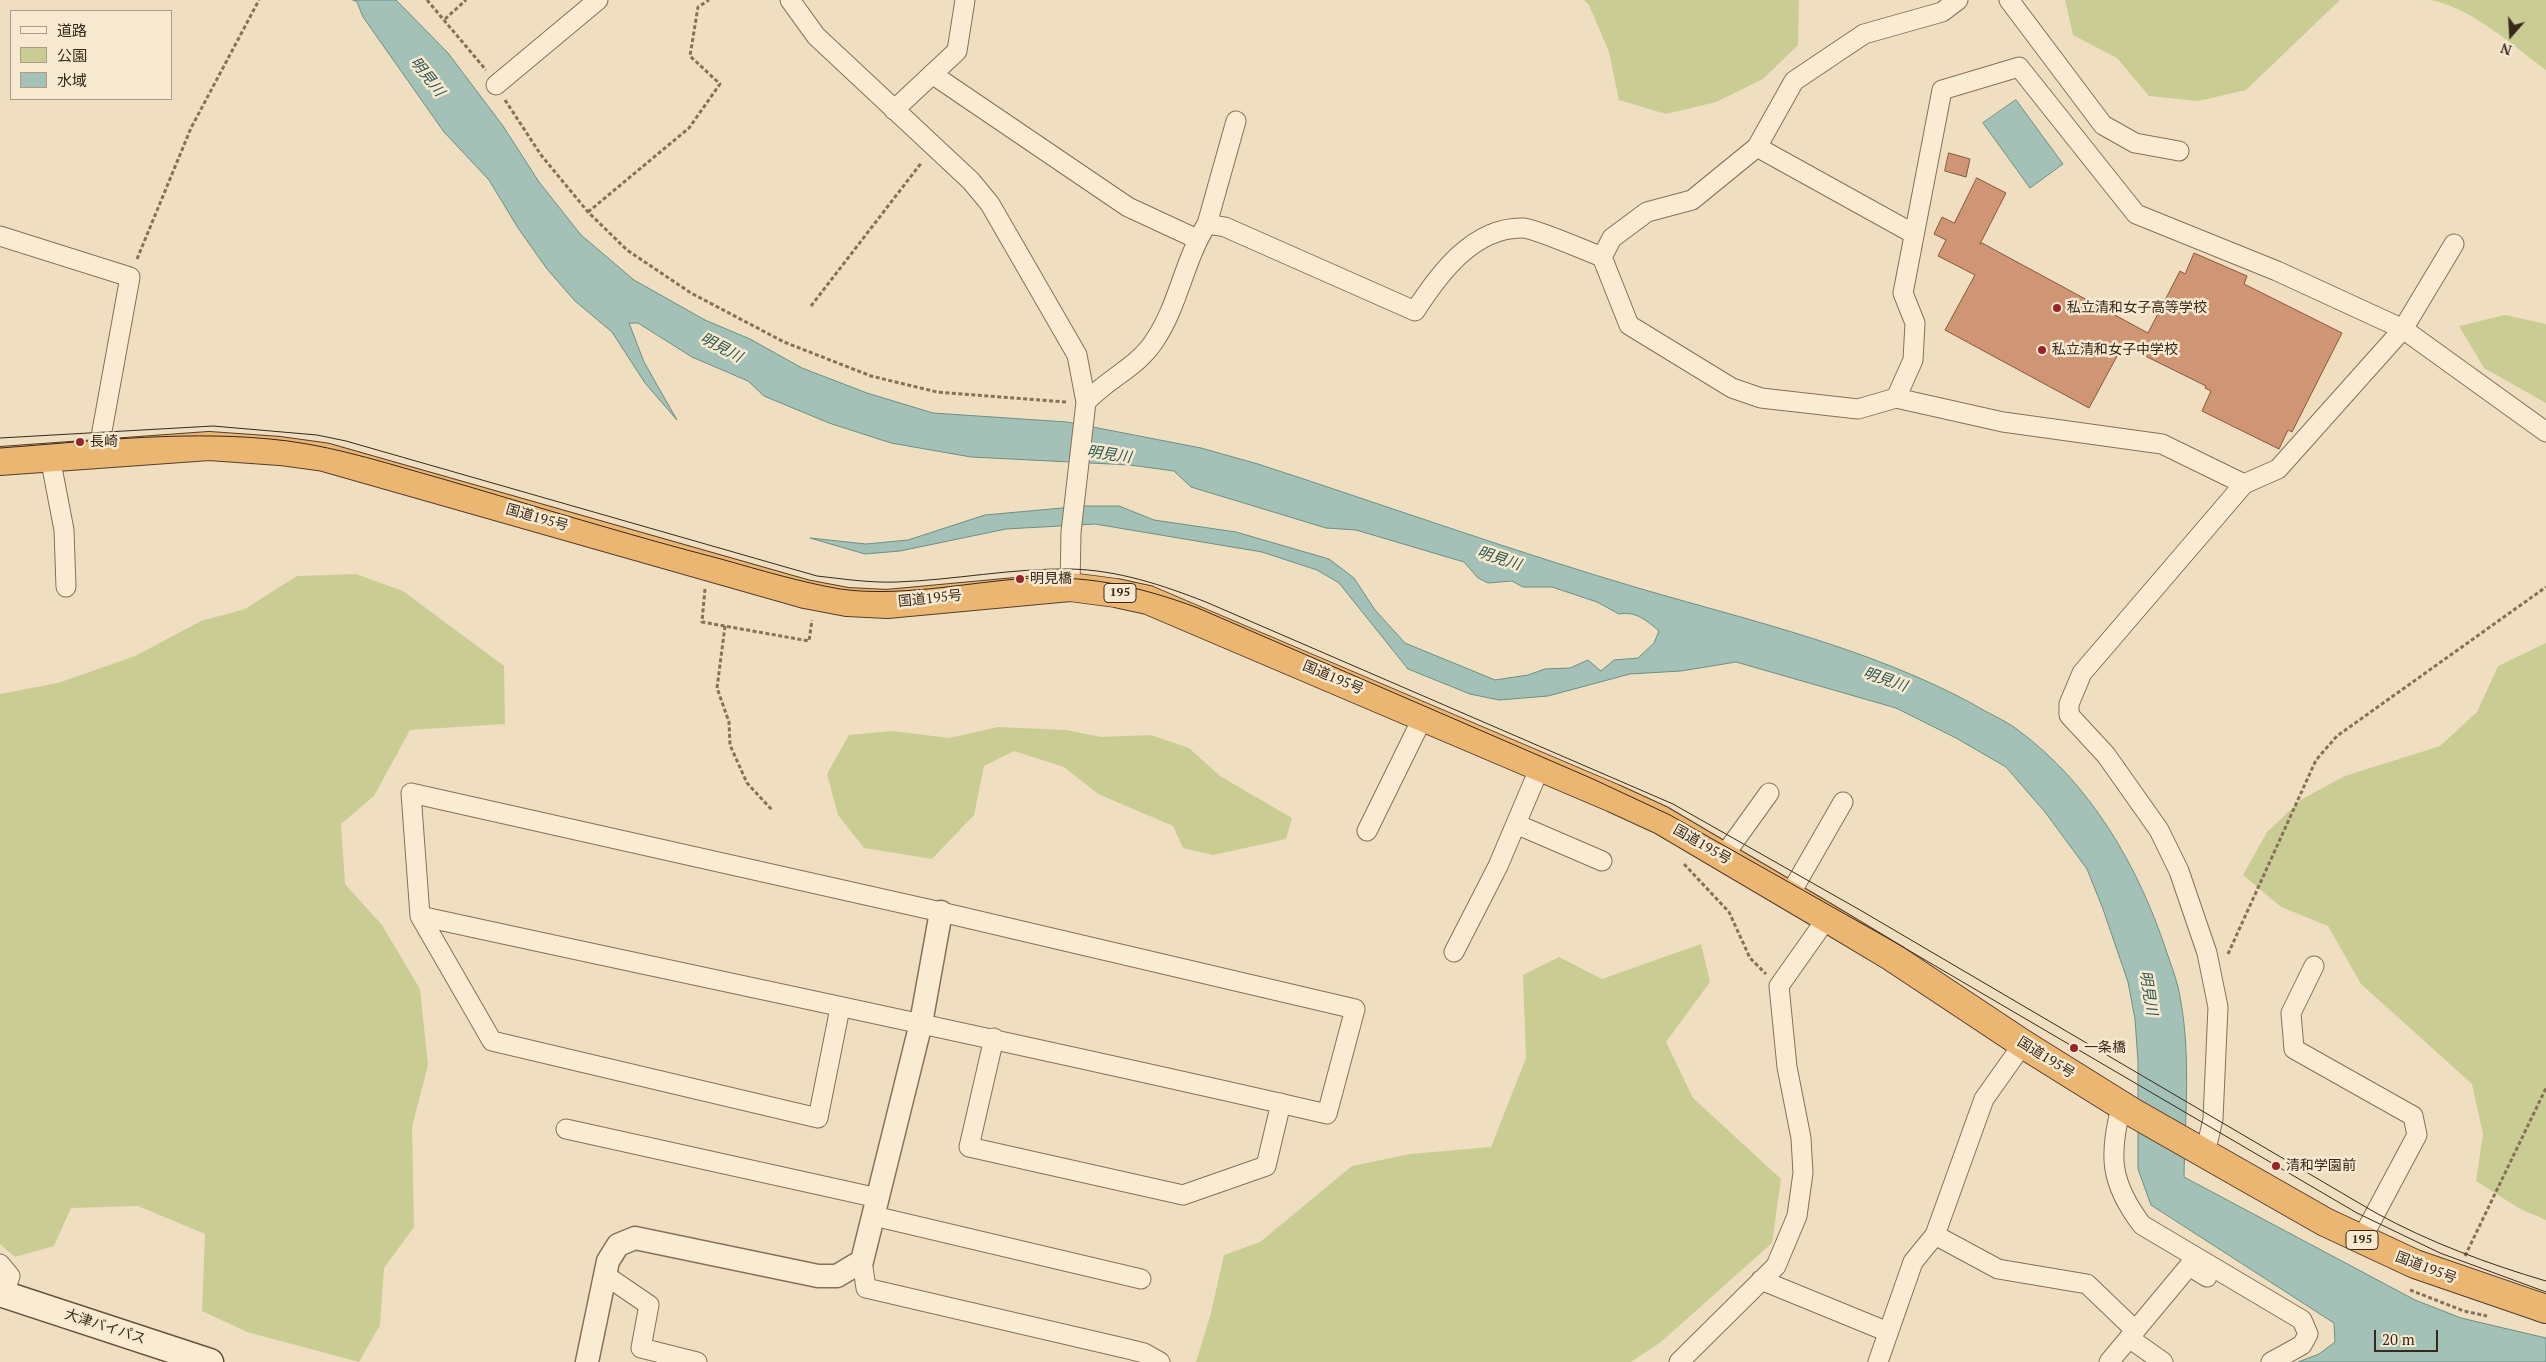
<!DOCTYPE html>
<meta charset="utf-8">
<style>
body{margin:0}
#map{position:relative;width:2546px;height:1362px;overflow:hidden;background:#efdfc0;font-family:"PT Serif","Noto Sans JP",serif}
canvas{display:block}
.legend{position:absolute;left:10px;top:10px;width:162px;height:90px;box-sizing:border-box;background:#f6e9cf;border:1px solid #aa9c87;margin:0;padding:6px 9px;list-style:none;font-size:15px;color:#38281c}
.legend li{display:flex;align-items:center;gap:10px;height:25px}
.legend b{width:25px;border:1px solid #aa9c87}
.north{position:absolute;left:2486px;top:10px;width:50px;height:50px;-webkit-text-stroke:4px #f6e9cf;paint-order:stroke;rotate:199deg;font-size:14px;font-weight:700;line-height:20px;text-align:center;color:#38281c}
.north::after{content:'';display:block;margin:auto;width:18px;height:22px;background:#38281c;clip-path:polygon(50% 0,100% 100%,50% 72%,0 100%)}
.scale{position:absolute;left:2374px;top:1330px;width:64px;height:22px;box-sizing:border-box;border:2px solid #38281c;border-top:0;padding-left:6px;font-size:15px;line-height:18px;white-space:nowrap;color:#38281c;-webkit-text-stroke:4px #f6e9cf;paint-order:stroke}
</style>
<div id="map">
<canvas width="2546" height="1362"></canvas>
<ul class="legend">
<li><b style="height:6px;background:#faecd3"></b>道路</li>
<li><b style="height:14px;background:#c9cd93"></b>公園</li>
<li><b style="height:14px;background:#a3c1b7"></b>水域</li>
</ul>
<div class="north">N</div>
<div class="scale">20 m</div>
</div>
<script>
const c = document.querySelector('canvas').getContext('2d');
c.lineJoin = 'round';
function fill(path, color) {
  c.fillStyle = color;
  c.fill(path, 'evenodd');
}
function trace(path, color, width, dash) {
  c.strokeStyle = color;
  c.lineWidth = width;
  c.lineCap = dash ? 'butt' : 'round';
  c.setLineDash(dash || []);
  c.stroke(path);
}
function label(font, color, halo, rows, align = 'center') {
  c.font = font + ' "PT Serif","Noto Sans JP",serif';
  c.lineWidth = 5;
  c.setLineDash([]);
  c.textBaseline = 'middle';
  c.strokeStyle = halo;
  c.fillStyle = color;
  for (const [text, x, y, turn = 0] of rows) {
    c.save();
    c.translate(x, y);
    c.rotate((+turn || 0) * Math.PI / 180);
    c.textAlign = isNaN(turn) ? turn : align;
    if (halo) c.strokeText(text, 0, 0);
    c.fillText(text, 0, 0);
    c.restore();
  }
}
fill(new Path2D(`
 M1584,0H1799L1798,45L1763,79L1716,102L1666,114L1619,100L1609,52L1589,5Z
 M2065,0H2340L2246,90L2198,101L2149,96L2117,58L2073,35Z
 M2430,0H2546V70C2513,46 2471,7 2430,0Z
 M2505,315L2546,324V403L2484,368L2459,326Z
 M356,574L403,591L504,666L505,724L410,730L374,796L341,824L345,884L382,925L420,989L428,1065L412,1127L414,1227L384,1268L380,1325L359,1362L247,1332L202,1311L205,1234L138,1206L71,1208L54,1246L15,1257L0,1244V694L58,683L135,656L201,621L245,609L297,576Z
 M2546,643V1220L2520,1209L2476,1181L2483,1134L2472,1084L2361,984L2328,926L2281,907L2243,875L2267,832L2302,799L2345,776L2440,746L2477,712L2498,666Z
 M998,727L1066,730L1101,737L1151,735L1189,748L1220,776L1292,818L1286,839L1213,855L1183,848L1173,826L1098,794L1064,767L1014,751L984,766L974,815L932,859L864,848L838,815L827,774L849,735L892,731L949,738Z
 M1701,944L1710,982L1666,1042L1693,1098L1781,1179L1772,1243L1661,1342L1631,1362H1196L1211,1313L1224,1255L1260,1242L1352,1166L1410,1154L1491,1147L1526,1058L1523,975L1559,957L1602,979Z`), '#c9cd93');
const water = new Path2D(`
 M353,0H396L448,53L503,126L539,182L581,235L634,280L705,320L750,339L802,368L867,393L933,413L1067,422L1201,448L1258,464C1387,506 1515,552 1645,590C1756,622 1871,649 1973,704C1987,713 2005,720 2018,730C2091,784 2138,866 2166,950C2170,962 2175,975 2178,987C2192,1049 2185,1114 2184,1177L2415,1300L2461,1318L2546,1338V1362H2298L2319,1354L2335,1342L2334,1323L2151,1205L2138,1169V1061L2135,1019L2128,982L2103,909L2087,869L2045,812L2006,767L1956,738L1896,708L1736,662L1681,671L1630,674L1548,696L1499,700L1470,694L1408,669L1339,583L1317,570L1262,552L1095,524L1006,529L900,551L865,554L810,538L866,544L908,540L985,515L1084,506H1119L1154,520L1236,532L1329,559L1354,578L1375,610L1405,643L1495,680L1528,675L1545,669L1570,668L1588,660L1601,671L1614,660L1638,658L1654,643L1659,631C1646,620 1636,611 1619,614L1597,602L1552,587H1523L1512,581L1488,583L1478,578L1464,562L1356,530L1326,528L1191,487L1174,471L1130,465L971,457L891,443L829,423L764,396L748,381L692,357L638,323H629L644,362L677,420L645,383L612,332L575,301L547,269L518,228L489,180L444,132L363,17L357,2Z
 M2016,100L2063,164L2030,188L1983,123Z`);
fill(water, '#a3c1b7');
trace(water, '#6a8f84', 1);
const building = new Path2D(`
 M1949,153L1970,159L1966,177L1945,171Z
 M1977,178L2006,193L1980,244L1982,243L2148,333L2180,271L2185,274L2194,253L2247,276L2244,284L2342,333L2292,432L2288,430L2279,449L2202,411L2211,391L2205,388L2206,386L2123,345L2089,408L1945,330L1975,275L1938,256L1946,240L1934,234L1942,217L1954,223Z`);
fill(building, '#cf9574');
trace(building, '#88573c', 1);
const minor = new Path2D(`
 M790,0L816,36L971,181L990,204L1077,355L1086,402L1071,532L1070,587
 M2009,0L2103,125L2135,143L2179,151
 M932,74L1128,207L1197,239
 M496,85L598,0
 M894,110L957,51L965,0
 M1757,147L1914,234
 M1207,224L1236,121
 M0,236L130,277L102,431L100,454
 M1602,257L1629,325L1732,388L1761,398L1858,409L1896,398L2003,422L2162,444L2244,484
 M1896,398L1913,360L1915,323L1903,293L1942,90L2019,67L2136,214L2277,271L2403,329L2546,432
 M1086,402C1107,379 1138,367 1155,340C1179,304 1184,260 1207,224L1225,227L1415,311C1439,274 1473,227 1523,228C1537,229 1586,251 1602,257L1612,238L1647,212L1692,200L1757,147L1794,81L1864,34L1942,12L1958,0
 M50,457L64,530L66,587
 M1516,824L1602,861
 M1367,831L1423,717
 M1723,857L1769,793
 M1789,896L1843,802
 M420,916C722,982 1025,1044 1327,1114L1355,1009L941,912L411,793L420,916L492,1041L818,1118L840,1008
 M1454,952L1498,866L1540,767
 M2314,966L2291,1013L2294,1049L2413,1116L2417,1135L2361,1240
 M994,1038L969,1147L1183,1195L1266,1166L1281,1103
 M2122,1104C2108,1155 2110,1183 2142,1225L2302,1320L2308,1334L2302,1345L2271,1362
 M566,1129L878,1198
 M2205,1154L2213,1119L2218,1007L2207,953L2179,871L2159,830L2106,755L2069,715V704L2082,673L2244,484L2278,469L2403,329L2454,244
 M874,1216L1141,1279
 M1935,1235L1998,1269L2087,1284L2135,1330
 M862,1261L866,1288L1128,1349L1144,1353L1160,1362
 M0,1264L10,1276L4,1294
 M605,1275L649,1305L641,1348L697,1362
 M1761,1280L1888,1332
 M2129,1338L2163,1362
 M1679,1362L1776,1266L1797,1216L1803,1173L1801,1138L1787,1067L1779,986L1827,918
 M1878,1362L1913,1262L1935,1235L1984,1099L2023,1044
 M2109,1362L2189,1266L2207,1277`);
const tertiary = new Path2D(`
 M587,1362L608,1261L618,1245L635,1238L818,1276H837L862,1261L921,1023L941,912`);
const secondary = new Path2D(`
 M0,1293L210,1362`);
const trunk = new Path2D(`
 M0,461L209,446L280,451L324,457L805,594L847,602L887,604L1070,587L1116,593L1148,600L1613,798L1661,820L1827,918L1892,957L2023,1044L2132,1112L2325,1222L2415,1264L2546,1309`);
trace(minor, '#896f57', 21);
trace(tertiary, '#896f57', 25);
trace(secondary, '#6a503b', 29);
trace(trunk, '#563d2c', 30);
trace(new Path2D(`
 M427,0L486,70
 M445,19L466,0
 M505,100L541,155L588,212L627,250L691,293L784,342L871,376L937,392L1066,402
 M588,212L689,128L720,84L690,56L698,7L709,0
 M137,259L191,128L259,0
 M811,306L922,162
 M705,589L702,622L809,641L812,620
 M725,626L717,688L729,722L730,745L747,783L772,810
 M1684,864L1729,912L1750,958L1766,974
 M2228,954L2316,760L2337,736L2546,587
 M2465,1256L2546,1088
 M2410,1290L2464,1311L2487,1316`), '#896f57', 3, [4, 2.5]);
trace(minor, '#faecd3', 19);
trace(tertiary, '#faecd3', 22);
trace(secondary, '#faecd3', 26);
trace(trunk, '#ebb672', 28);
trace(new Path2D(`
 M0,438L213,426L317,435L346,441L817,576C844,579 870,583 897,582C955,580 1012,568 1070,569C1118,570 1162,585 1206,602L1673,804L1860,910L2376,1213C2429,1242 2488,1264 2546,1281
 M0,448C96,441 193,429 288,441C341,448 392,465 443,479C535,506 628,535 721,559C760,570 800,582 840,589C898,597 959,584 1017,579C1084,574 1136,585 1198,608L1593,779L1670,815L1891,940L2357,1213L2440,1253L2546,1292`), '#38281c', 1);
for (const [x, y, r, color] of [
 [2057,308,5,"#99252c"],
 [2042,350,5,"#99252c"],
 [80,442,5,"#99252c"],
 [1020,579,5,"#99252c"],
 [2074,1048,5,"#99252c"],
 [2276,1166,5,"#99252c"]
]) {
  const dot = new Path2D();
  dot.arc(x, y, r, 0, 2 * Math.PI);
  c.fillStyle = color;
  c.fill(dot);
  trace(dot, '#f6e9cf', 2);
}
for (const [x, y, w] of [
 [1120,593,32],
 [2362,1240,32]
]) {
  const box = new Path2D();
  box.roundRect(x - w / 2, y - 9.5, w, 19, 4);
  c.fillStyle = '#f6e9cf';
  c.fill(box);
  trace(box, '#38281c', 1);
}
label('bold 12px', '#38281c', null, [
 ["195",1120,593],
 ["195",2362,1240]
]);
label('14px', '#38281c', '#f6e9cf', [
 ["私立清和女子高等学校",2067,308],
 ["私立清和女子中学校",2052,350],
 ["長崎",90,442],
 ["明見橋",1030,579],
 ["一条橋",2084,1048],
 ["清和学園前",2286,1166]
], 'left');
label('14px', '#38281c', '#f6e9cf', [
 ["国道195号",537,518,16],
 ["国道195号",930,599,-6],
 ["国道195号",1333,678,23],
 ["国道195号",1702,845,30],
 ["国道195号",2046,1058,32],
 ["国道195号",2426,1268,21],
 ["大津バイパス",105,1327,18]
]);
label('italic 15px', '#2b5853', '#f6e9cf', [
 ["明見川",427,77,52],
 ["明見川",721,348,28],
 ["明見川",1109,455,8],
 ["明見川",1499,559,18],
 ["明見川",1885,680,19],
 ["明見川",2148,993,81]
]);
</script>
